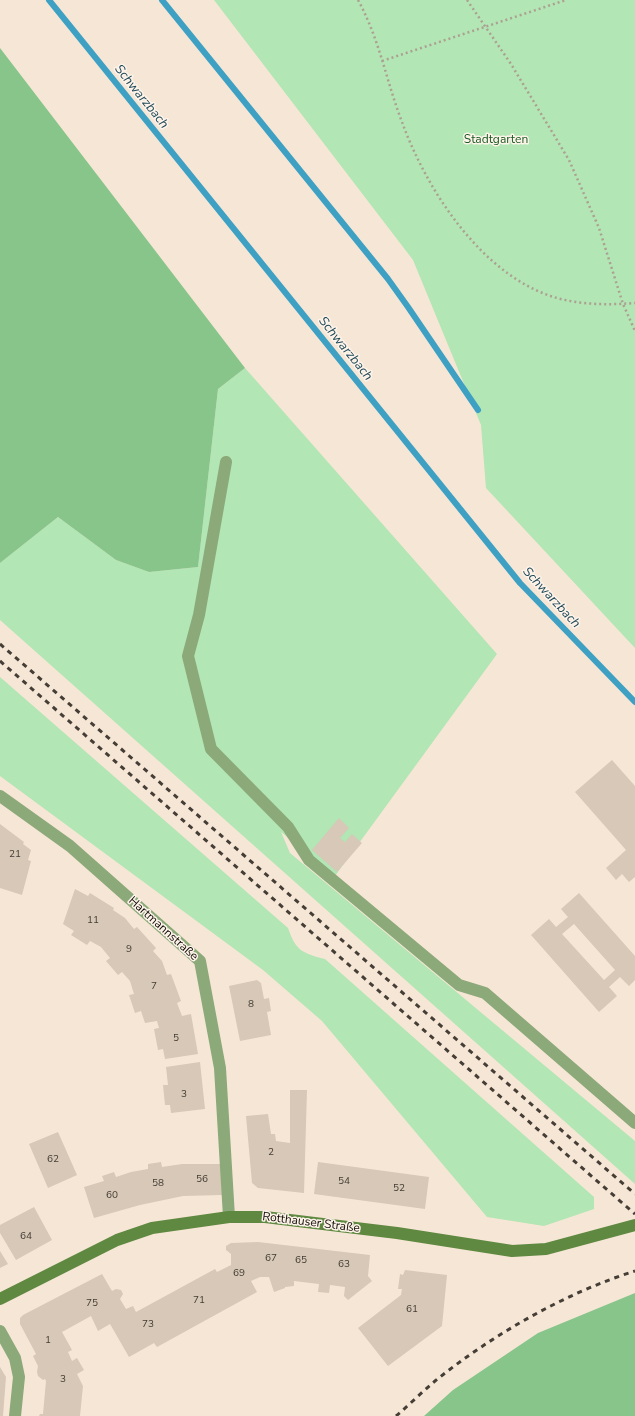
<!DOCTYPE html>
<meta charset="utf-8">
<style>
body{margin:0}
canvas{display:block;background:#f6e6d5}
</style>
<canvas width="635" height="1416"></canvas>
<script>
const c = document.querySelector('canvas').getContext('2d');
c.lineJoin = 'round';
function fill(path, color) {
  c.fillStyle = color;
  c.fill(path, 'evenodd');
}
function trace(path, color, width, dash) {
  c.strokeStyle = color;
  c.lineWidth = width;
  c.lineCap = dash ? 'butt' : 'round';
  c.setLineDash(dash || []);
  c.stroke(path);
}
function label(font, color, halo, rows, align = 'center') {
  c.font = font + ' "Nunito Sans",sans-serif';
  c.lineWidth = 3;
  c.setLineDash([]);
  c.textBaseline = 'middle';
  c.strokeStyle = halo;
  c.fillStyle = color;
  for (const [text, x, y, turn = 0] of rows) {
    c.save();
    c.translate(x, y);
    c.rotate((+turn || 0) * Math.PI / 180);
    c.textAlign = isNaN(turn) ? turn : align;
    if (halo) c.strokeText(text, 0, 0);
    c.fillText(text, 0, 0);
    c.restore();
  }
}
fill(new Path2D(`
 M214,0H635V648L486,488L481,425L413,260Z
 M245,368L497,654L335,876L281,832L290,853L635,1141V1184L0,620V563L58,517L116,560L149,572L198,567L218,389Z
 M0,677L288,928C296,951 302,953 325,959L594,1197V1209L544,1226L487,1217L322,1021L263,970L0,776Z`), '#b2e6b4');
fill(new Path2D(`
 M0,48L245,368L218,389L198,567L149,572L116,560L58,517L0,563Z
 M635,1293V1416H424L453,1390L538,1333Z`), '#87c58b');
trace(new Path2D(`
 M49,0L520,583L635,702
 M162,0L388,279L408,307L478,410`), '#3ea1c4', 6);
fill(new Path2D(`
 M612,760L635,786V877L629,882L622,874L616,880L606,868L626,850L575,792Z
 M339,818L349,828L340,838L345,842L352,834L362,843L337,872L312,850Z
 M0,824L24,842L23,844L31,850L28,860L31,861L22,895L0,888Z
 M75,889L88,896L90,893L114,908L113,910L125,918L134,929L137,927L156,948L153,951L162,961L167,975L171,974L181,1001L177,1003L182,1016L191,1014L198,1054L165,1059L163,1049L158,1050L154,1029L159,1028L157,1021L145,1023L141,1011L135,1013L129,995L134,994L130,981L122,972L118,975L106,961L110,958L101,947L90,941L87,945L71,935L74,931L63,924Z
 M579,893L635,956V980L629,986L620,977L609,987L617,996L599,1012L531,935L549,919L556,927L568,917L561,909ZM574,924L615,970L604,980L562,934Z
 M257,980L261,983L264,999L269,998L271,1011L267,1012L271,1035L240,1041L229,986Z
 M200,1062L205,1109L171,1113L170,1105H165L163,1085H168L166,1067Z
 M290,1090H307L304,1193L258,1188L252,1183L246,1116L268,1114L271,1134H275L276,1141L290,1143Z
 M58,1132L77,1175L48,1188L29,1144Z
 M161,1162L162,1167L182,1164H221L222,1195L183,1196L140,1205L94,1218L84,1187L104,1181L102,1176L114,1172L116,1177L131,1172L148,1169V1164Z
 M318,1162L429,1177L425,1209L314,1194Z
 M34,1207L52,1240L16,1260L0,1233V1225Z
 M258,1242L370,1255L368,1276L372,1281L348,1300L344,1296L345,1287L330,1285L329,1293L318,1292L319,1284L294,1281V1286L285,1287V1288L274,1292L269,1277H260L251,1281L257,1292L157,1347L154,1343L129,1357L110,1324L98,1331L91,1316L62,1332L72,1350L68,1352L72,1361L77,1358L84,1370L77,1374L83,1386L80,1416H39L40,1414H43L46,1381L45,1379L43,1380L38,1376L37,1372L38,1366L33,1356L36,1354L20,1324V1318L23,1315L102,1274L112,1291L116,1289L121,1290L123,1294L120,1299L126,1309L133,1306L136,1312L215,1269L217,1272L231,1265V1254L226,1250V1246L231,1243Z
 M0,1251L8,1264L0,1268Z
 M405,1270L447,1275L442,1326L388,1366L358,1328L401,1295L402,1289H398L400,1274L403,1275Z
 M0,1367L6,1377L3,1416H0Z`), '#d7c8b7');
trace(new Path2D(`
 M358,0C363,9 367,18 371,28C383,58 390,91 402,122C427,191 483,277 557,298C582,305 609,305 635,303
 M467,0L511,64L569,160L599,228L623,304L635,331
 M382,61L566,0`), '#aca093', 2.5, [2, 3]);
trace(new Path2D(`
 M226,462L199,615L188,656L211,749L288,827L309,860L459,985L485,993L635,1123`), '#8ca97a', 12);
trace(new Path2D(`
 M0,796L70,846L200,961L220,1068L229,1217
 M0,1331L15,1358L19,1377L15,1416`), '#8ca97a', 12);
trace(new Path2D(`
 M0,1299L117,1240L152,1228L229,1217H265L397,1233L512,1251L546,1249L635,1225`), '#5f8941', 12);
trace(new Path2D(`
 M0,644L635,1194
 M0,661L635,1214
 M396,1416C409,1405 422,1392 435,1381C492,1335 565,1293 635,1271`), '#453e36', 3, [5, 5]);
label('10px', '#433c34', null, [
 ["21",15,855],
 ["11",93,921],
 ["9",129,950],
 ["7",154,987],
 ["8",251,1005],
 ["5",176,1039],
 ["3",184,1095],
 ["2",271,1153],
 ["62",53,1160],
 ["56",202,1180],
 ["54",344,1182],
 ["58",158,1184],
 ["52",399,1189],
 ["60",112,1196],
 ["64",26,1237],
 ["67",271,1259],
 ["65",301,1261],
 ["63",344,1265],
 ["69",239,1274],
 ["71",199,1301],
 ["75",92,1304],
 ["61",412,1310],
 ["73",148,1325],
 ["1",48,1341],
 ["3",63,1380]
]);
label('12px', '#185923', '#fef4ea', [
 ["Stadtgarten",496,140]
]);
label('12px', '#120d08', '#fef4ea', [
 ["Hartmannstraße",163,929,42],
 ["Rotthauser Straße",311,1223,7]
]);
label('italic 13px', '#1e4858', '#fef4ea', [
 ["Schwarzbach",141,97,51],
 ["Schwarzbach",345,349,51],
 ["Schwarzbach",551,598,47]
]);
</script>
